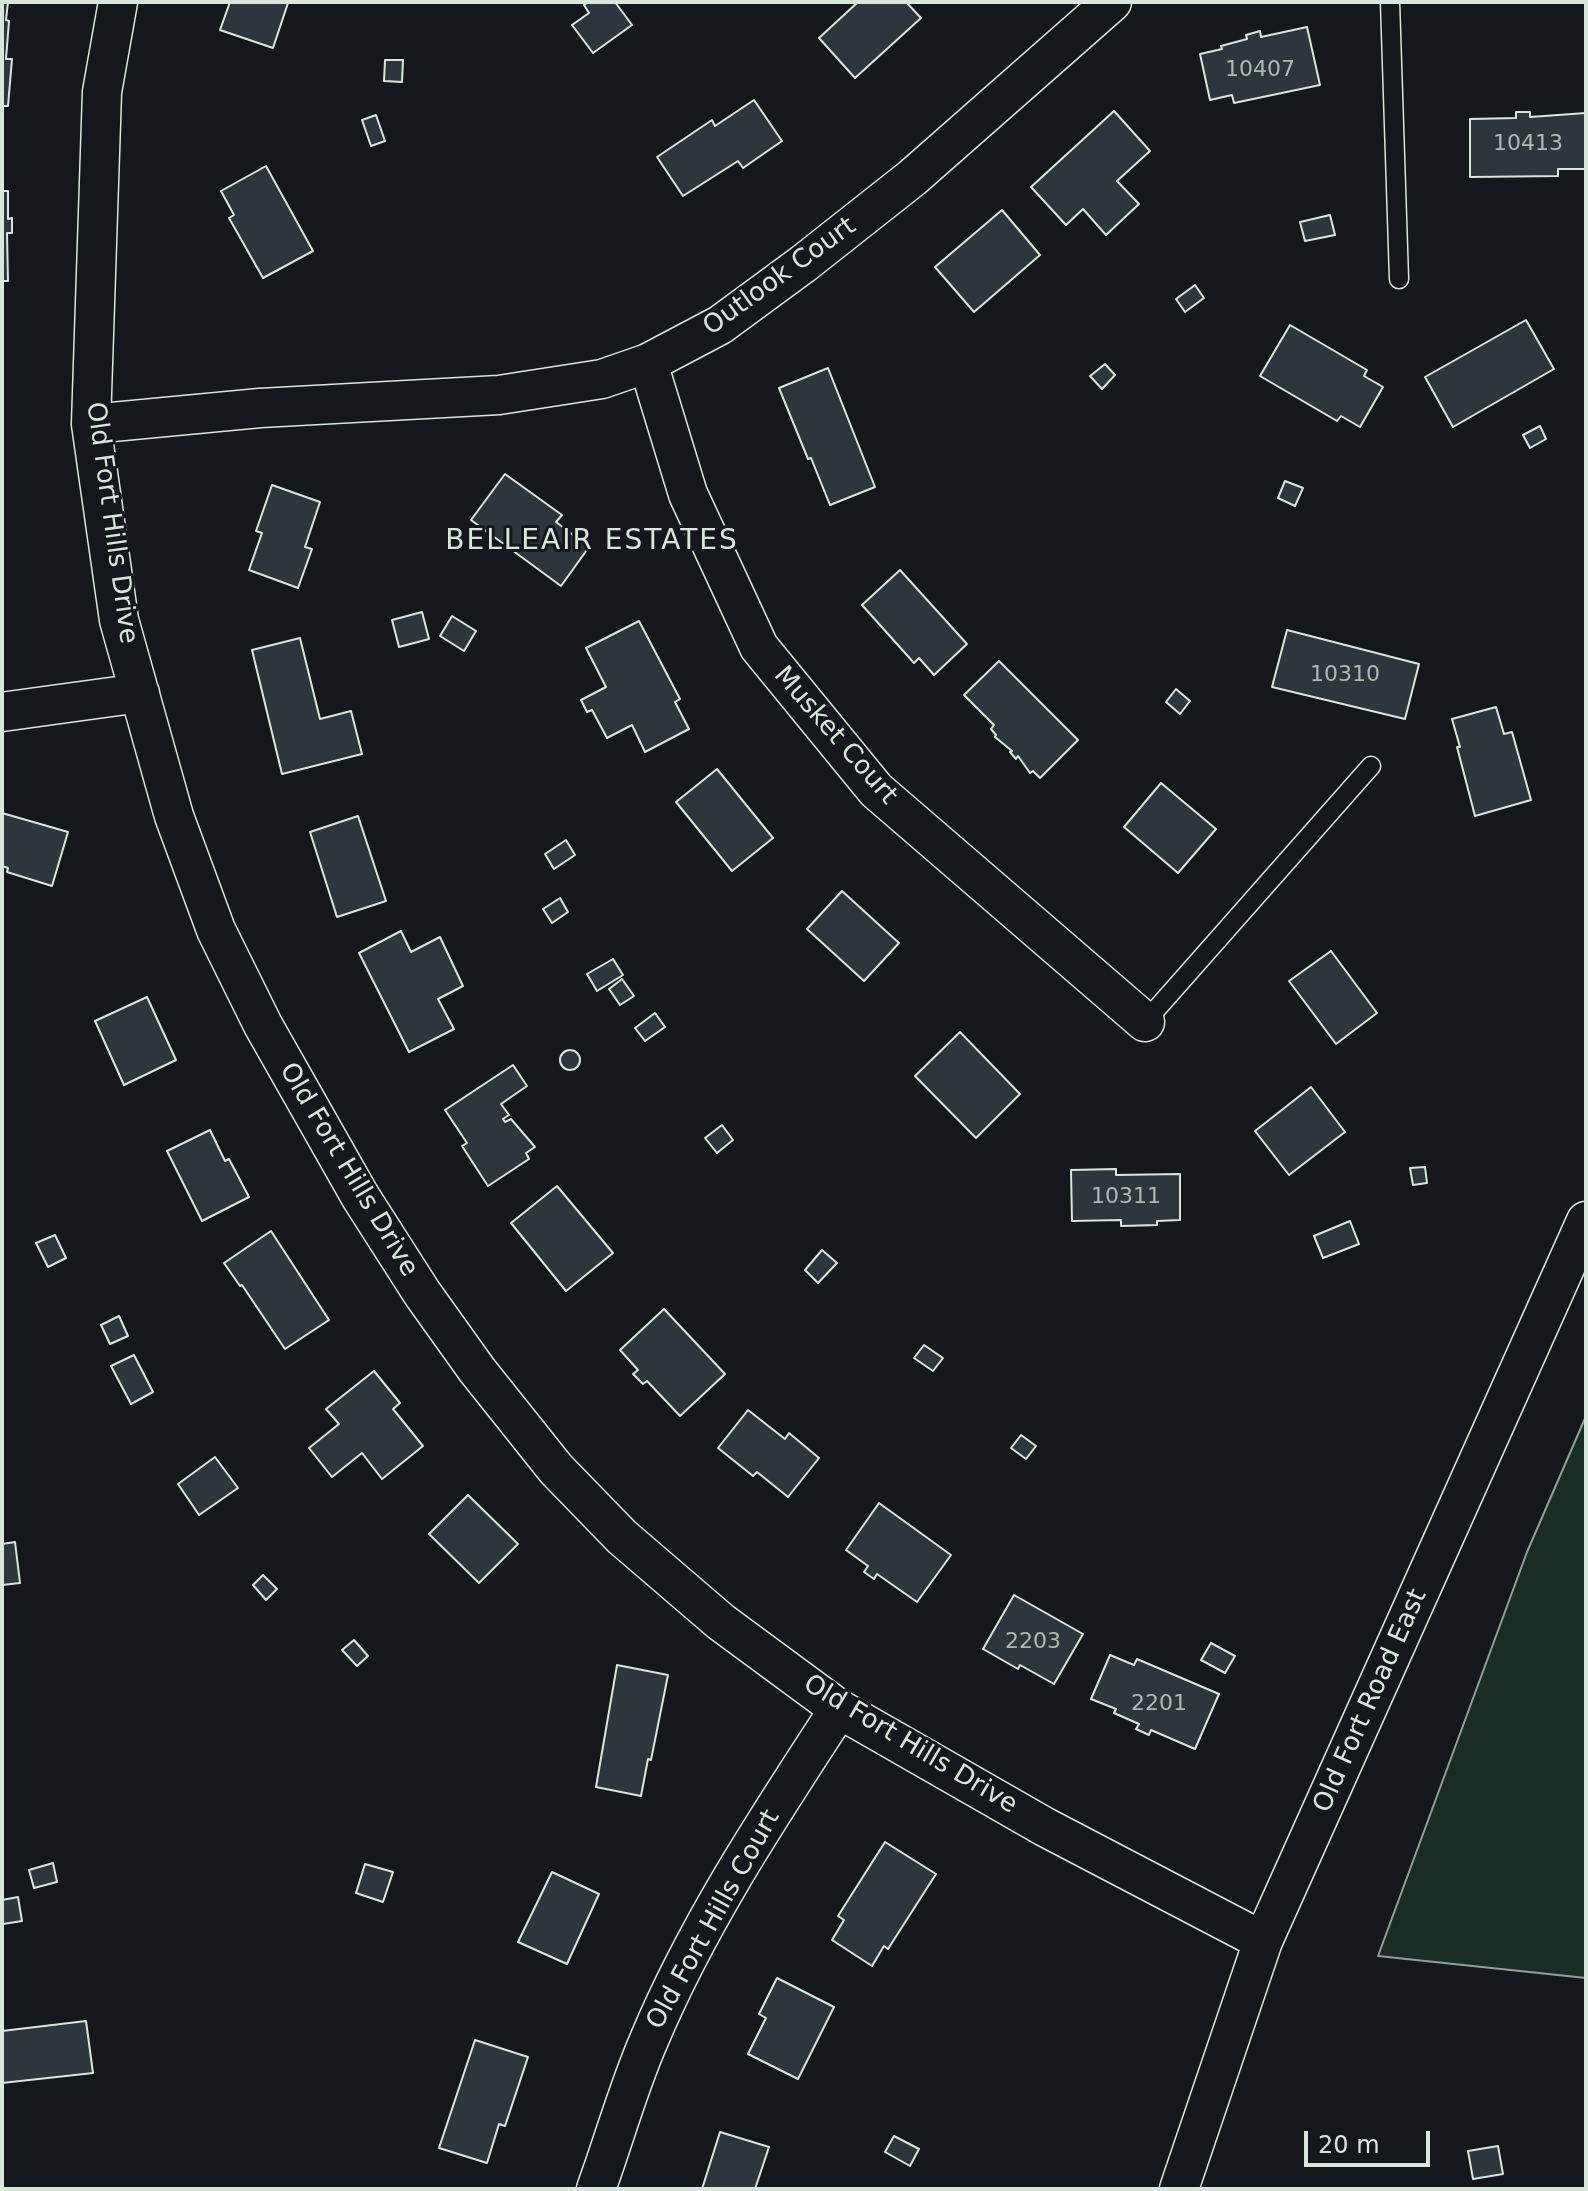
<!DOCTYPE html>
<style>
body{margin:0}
#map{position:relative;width:1588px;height:2191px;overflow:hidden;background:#14181c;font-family:"DejaVu Sans",sans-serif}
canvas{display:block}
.frame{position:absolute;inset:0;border:4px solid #d8e6dc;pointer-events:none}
.scale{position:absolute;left:1304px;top:2131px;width:126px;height:36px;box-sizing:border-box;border:4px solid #d8e6dc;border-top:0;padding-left:10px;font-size:24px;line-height:28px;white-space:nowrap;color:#d8e6dc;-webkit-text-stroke:6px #14181c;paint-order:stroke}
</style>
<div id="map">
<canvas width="1588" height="2191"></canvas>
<div class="frame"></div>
<div class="scale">20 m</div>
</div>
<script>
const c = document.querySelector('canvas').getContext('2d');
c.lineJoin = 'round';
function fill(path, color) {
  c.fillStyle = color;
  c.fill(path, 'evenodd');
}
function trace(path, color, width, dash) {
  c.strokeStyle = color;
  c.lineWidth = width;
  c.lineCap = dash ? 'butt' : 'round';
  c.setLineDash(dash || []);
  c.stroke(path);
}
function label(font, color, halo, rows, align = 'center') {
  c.font = font + ' "DejaVu Sans",sans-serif';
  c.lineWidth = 6;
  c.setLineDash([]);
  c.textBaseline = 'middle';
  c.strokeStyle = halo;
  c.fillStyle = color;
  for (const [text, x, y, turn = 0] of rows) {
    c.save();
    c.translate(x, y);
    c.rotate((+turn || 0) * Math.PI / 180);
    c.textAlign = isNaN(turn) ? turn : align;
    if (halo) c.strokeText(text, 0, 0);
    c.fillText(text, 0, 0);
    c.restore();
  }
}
const green = new Path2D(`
 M1586,1416V1978L1378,1956L1527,1552Z`);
fill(green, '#1a2d24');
trace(green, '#939e99', 2);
const building = new Path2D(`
 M2,2H8L6,20L9,21L6,59H12L8,106H2Z
 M230,2L288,3L273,48L220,30Z
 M588,2H615L632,25L593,53L572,25L589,13L584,5Z
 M858,2H906L921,18L855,78L819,38Z
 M1307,27L1320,85L1234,103L1232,95L1210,100L1200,54L1222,49L1221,46L1247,39L1246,35L1260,31L1261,37Z
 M385,60H403L402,82L384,81Z
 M754,100L782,141L743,168L738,161L683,196L657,157L712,120L715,126Z
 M1114,111L1150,151L1117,181L1139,204L1106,235L1083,209L1066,225L1031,187Z
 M1516,112H1530V117L1586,113V169H1558V176L1470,177V119L1516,118Z
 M376,115L385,141L371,146L362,120Z
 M266,166L313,251L263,278L229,218L234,215L221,191Z
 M2,191H8V219L12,218V233H7L8,281H2Z
 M1002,210L1040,255L974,312L935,267Z
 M1330,215L1335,235L1305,241L1300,222Z
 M1195,285L1204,298L1185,312L1176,299Z
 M1526,320L1554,369L1453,427L1425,377Z
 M1290,325L1367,370L1364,376L1383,387L1360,427L1341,416L1337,421L1260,376Z
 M1105,364L1115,375L1102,389L1090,376Z
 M828,368L875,487L830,505L811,458L808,459L779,388Z
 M1540,426L1546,439L1530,448L1523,435Z
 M505,474L562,515L556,522L589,547L561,586L471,520Z
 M1285,481L1303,488L1295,506L1278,498Z
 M272,485L320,502L305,547L312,549L298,588L249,570L262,533L256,531Z
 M900,570L967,644L934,675L919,658L914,663L862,605Z
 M422,612L429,639L399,647L392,620Z
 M452,616L476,631L464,651L440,636Z
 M639,621L680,699L675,702L689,729L645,752L632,725L607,738L592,710L587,712L581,700L606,687L586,648Z
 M1287,630L1419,664L1405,719L1272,687Z
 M300,638L320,719L351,711L362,754L282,774L252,650Z
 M999,661L1078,740L1040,778L1033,771L1030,773L1018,756L1016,759L1010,752L1012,751L995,737L996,735L991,729L994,725L964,695Z
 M1176,689L1190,701L1180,714L1166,702Z
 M1496,707L1504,734L1512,732L1531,800L1475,816L1457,747H1460L1452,719Z
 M717,769L773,838L732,871L676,802Z
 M1161,783L1216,829L1178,873L1124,827Z
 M2,813L68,832L52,886L7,872L8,868L2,866Z
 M358,816L386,901L337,917L310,832Z
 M566,840L575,855L554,869L545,854Z
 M842,891L899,943L864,981L807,929Z
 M560,898L568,912L552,923L543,909Z
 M401,931L411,952L440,937L463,986L438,999L454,1029L409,1052L359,953Z
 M1331,951L1377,1013L1336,1044L1289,981Z
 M613,959L623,975L597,991L587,974Z
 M622,979L634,996L620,1005L609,989Z
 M147,997L176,1060L124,1085L95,1021Z
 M655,1013L665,1027L645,1041L635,1028Z
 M960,1032L1020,1094L976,1138L915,1076Z
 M560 1060a10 10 0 1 1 20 0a10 10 0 1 1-20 0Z
 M513,1065L527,1086L501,1104L509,1115L503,1119L505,1122L511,1119L535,1147L526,1153L529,1159L488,1186L462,1146L467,1143L445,1110Z
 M1311,1087L1345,1132L1289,1175L1255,1131Z
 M722,1125L733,1140L717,1153L705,1138Z
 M210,1130L225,1161L229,1159L249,1197L202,1221L167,1151Z
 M1425,1167L1427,1183L1413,1185L1410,1168Z
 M1116,1169V1175L1180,1174V1220L1157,1221V1225L1121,1226V1220L1072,1221L1071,1170Z
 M557,1186L613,1253L566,1291L511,1223Z
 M1350,1221L1359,1244L1323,1258L1314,1236Z
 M271,1231L329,1320L285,1349L242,1285L240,1286L224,1263Z
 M55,1235L66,1258L48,1267L36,1243Z
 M822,1250L837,1263L818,1283L805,1270Z
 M664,1309L725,1374L680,1416L647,1381L643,1384L633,1374L638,1370L620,1350Z
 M119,1316L128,1336L110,1344L101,1325Z
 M924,1345L943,1358L933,1371L914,1358Z
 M134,1355L153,1392L131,1404L111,1366Z
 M374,1371L400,1403L393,1409L423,1446L382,1479L362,1453L332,1477L309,1448L339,1424L326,1409Z
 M748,1410L785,1439L789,1433L819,1458L788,1497L757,1472L753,1476L718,1448Z
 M1021,1435L1036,1446L1026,1459L1011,1448Z
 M215,1457L238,1488L199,1515L178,1484Z
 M468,1495L518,1544L479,1583L429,1534Z
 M879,1503L951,1555L917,1602L877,1574L874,1579L864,1572L868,1566L846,1550Z
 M15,1542L20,1583L2,1585V1544Z
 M263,1575L277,1589L266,1600L253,1585Z
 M1014,1595L1083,1634L1054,1684L1020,1665L1018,1669L983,1649Z
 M354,1640L368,1656L357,1666L342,1650Z
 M1211,1643L1235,1656L1225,1673L1201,1660Z
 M1110,1655L1134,1665L1137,1659L1219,1694L1195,1749L1151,1730L1149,1735L1136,1729L1139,1724L1114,1713L1116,1709L1091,1699Z
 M617,1665L668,1675L651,1760L648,1759L641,1796L596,1787Z
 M885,1842L936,1874L888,1949L884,1946L872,1966L832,1940L844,1920L838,1916Z
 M53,1863L57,1882L34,1888L29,1870Z
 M365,1864L393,1872L383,1902L356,1893Z
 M552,1872L599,1894L567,1964L518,1942Z
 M18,1897L22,1921L3,1924L2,1900Z
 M777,1978L834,2007L798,2079L748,2054L766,2018L759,2014Z
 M86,2021L93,2073L2,2083V2031Z
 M475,2040L528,2057L505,2126L499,2124L487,2163L439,2148Z
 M720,2132L769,2147L755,2189H702Z
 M894,2136L919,2149L910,2166L885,2152Z
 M1498,2146L1503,2174L1473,2179L1468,2151Z`);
fill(building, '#2c363c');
trace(building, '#d8e6dc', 2);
const lane = new Path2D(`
 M1390,2L1399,279
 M1145,1022L1371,766`);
const street = new Path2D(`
 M118,2L102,92L91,424L119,620L174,816L216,930L263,1025L360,1196L422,1293L477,1370L556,1469L622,1537L721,1622L839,1709L1045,1827L1263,1941
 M648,363L688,494L759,647L876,790L1145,1022
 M91,424L260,408L499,395L602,379L648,363L720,325L803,264L912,178L1112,2
 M2,712L140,693
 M596,2189C614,2140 628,2088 649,2040C698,1923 770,1815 839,1709
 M1179,2189L1263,1941L1586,1221`);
trace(lane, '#d8e6dc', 21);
trace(street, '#d8e6dc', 41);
trace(lane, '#14181c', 18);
trace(street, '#14181c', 38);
label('22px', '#adbab4', null, [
 ["10407",1260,70],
 ["10413",1528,144],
 ["10310",1345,675],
 ["10311",1126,1197],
 ["2203",1033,1642],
 ["2201",1159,1704]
]);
label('26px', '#d8e6dc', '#14181c', [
 ["Outlook Court",780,277,-36],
 ["Old Fort Hills Drive",111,523,82],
 ["Musket Court",835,736,49],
 ["Old Fort Hills Drive",348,1170,59],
 ["Old Fort Road East",1371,1701,-66],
 ["Old Fort Hills Drive",910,1745,31],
 ["Old Fort Hills Court",714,1920,-61]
]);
c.letterSpacing = '2px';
label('28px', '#d8e6dc', '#14181c', [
 ["BELLEAIR ESTATES",592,542]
]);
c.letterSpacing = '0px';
</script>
